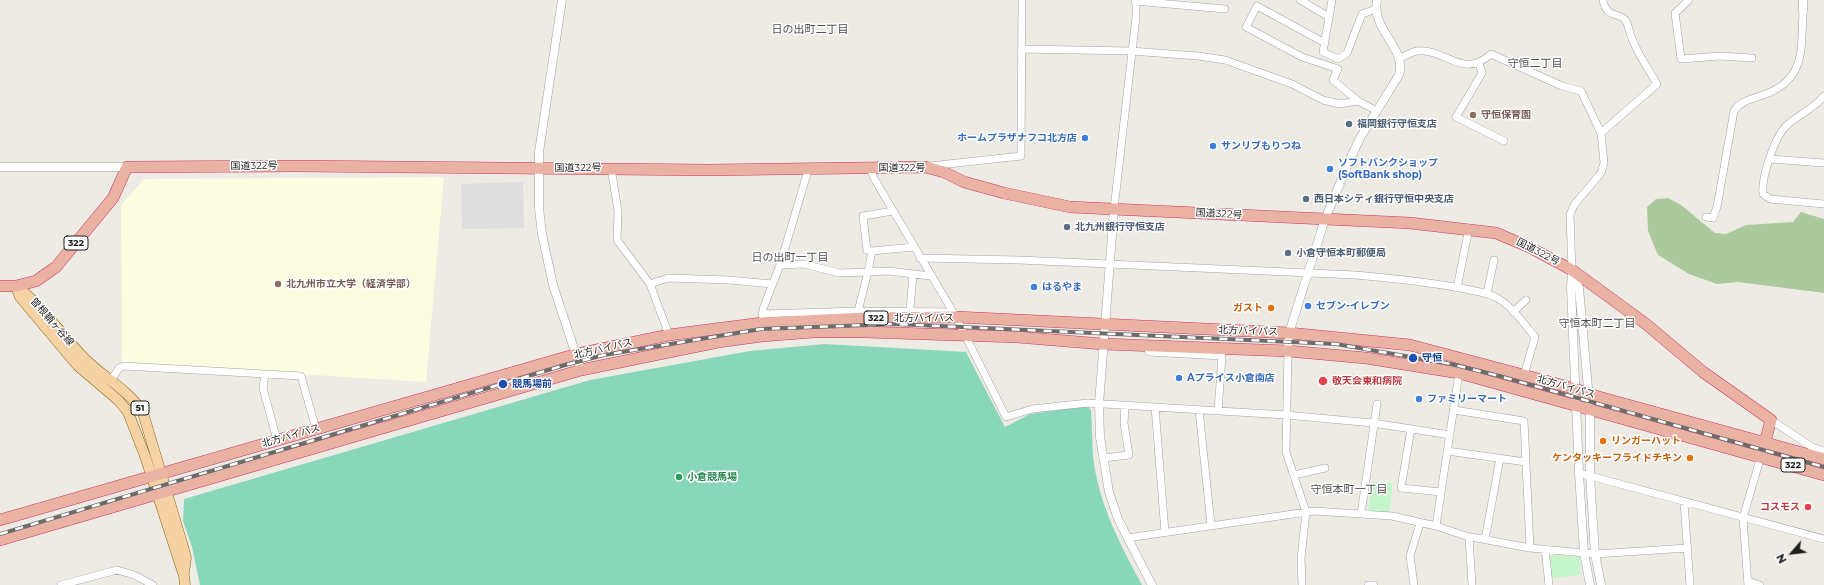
<!DOCTYPE html>
<meta charset="utf-8">
<style>
body{margin:0}
#map{position:relative;width:1824px;height:585px;overflow:hidden;background:#eeebe5;font-family:Montserrat,sans-serif}
canvas{display:block}
.north{position:absolute;left:1772px;top:533px;width:40px;height:40px;-webkit-text-stroke:3px #fff;paint-order:stroke;rotate:242deg;font-size:11px;font-weight:700;line-height:16px;text-align:center;color:#1e1e1e}
.north::after{content:'';display:block;margin:auto;width:14px;height:18px;background:#1e1e1e;clip-path:polygon(50% 0,100% 100%,50% 72%,0 100%)}
</style>
<div id="map">
<canvas width="1824" height="585"></canvas>
<div class="north">N</div>
</div>
<script>
const c = document.querySelector('canvas').getContext('2d');
c.lineJoin = 'round';
function fill(path, color) {
  c.fillStyle = color;
  c.fill(path, 'evenodd');
}
function trace(path, color, width, dash) {
  c.strokeStyle = color;
  c.lineWidth = width;
  c.lineCap = dash ? 'butt' : 'round';
  c.setLineDash(dash || []);
  c.stroke(path);
}
function label(font, color, halo, rows, align = 'center') {
  c.font = font + ' Montserrat,"Noto Sans JP",sans-serif';
  c.lineWidth = 3;
  c.setLineDash([]);
  c.textBaseline = 'middle';
  c.strokeStyle = halo;
  c.fillStyle = color;
  for (const [text, x, y, turn = 0] of rows) {
    c.save();
    c.translate(x, y);
    c.rotate((+turn || 0) * Math.PI / 180);
    c.textAlign = isNaN(turn) ? turn : align;
    if (halo) c.strokeText(text, 0, 0);
    c.fillText(text, 0, 0);
    c.restore();
  }
}
fill(new Path2D(`
 M444,177L426,382L122,363L121,205L144,179Z`), '#fcfce0');
fill(new Path2D(`
 M1668,198L1681,205L1715,233L1726,234L1746,225L1793,222L1801,212L1824,219V293L1738,282L1717,284L1689,274L1658,255L1648,231L1647,207L1656,199Z`), '#aaca9d');
fill(new Path2D(`
 M1373,481L1393,483L1389,514L1371,513L1368,509Z
 M1552,555L1579,557L1581,575L1551,578L1547,558Z`), '#c5f5ca');
fill(new Path2D(`
 M825,344L966,352L1005,427L1030,414L1088,406L1091,410C1092,425 1092,441 1093,456C1098,503 1120,544 1142,585H200L192,547L183,521L184,499L590,380L750,351Z`), '#89d7ba');
fill(new Path2D(`
 M523,182L524,228L462,229L461,184Z`), '#dedede');
const minor = new Path2D(`
 M1300,0L1329,17
 M1332,0L1323,52L1338,59L1347,53L1362,14L1376,9
 M1689,0L1675,13L1681,59L1720,56L1752,58
 M1135,1L1225,9
 M1325,43L1257,6L1246,27L1302,57L1338,69L1333,80L1358,101
 M1021,49L1131,51L1198,56L1225,60L1292,84L1323,100L1339,104L1358,101L1377,111
 M1400,58C1405,56 1412,52 1417,51C1446,48 1462,80 1491,54L1562,86L1581,91L1601,133L1604,163L1601,173L1574,205L1570,215L1572,270
 M1479,63L1482,73L1456,117L1504,141
 M1824,96C1813,110 1797,115 1785,127C1774,139 1761,178 1763,194L1770,199L1824,204
 M1601,133L1657,84C1649,70 1639,56 1633,41C1630,35 1629,27 1626,21C1621,12 1606,19 1603,0
 M1770,159L1824,163
 M930,166L1021,156L1022,0
 M611,168L618,211L617,240L650,284L669,335
 M870,169L875,180L956,317L1006,417L1032,409L1088,403L1286,415L1373,423L1450,435
 M1114,209L1136,17V0
 M1706,217L1713,218L1717,207L1734,111C1741,101 1751,99 1763,95C1806,80 1801,50 1803,11
 M872,251L867,250L863,216L893,211
 M920,258L1019,260L1355,275C1391,278 1426,282 1461,288C1473,291 1486,292 1497,298C1512,306 1524,324 1535,337L1524,375
 M780,265L804,264L839,273L868,272L872,251L914,247
 M650,284L668,278L729,280L772,284
 M1457,288L1469,228
 M1487,294L1494,260
 M910,310L913,274
 M858,311L868,272L888,271L931,276
 M1513,312L1526,300
 M762,314L858,311L952,312
 M762,336L763,309L780,265L809,167
 M1146,346L1149,352L1222,356L1218,411
 M1288,351L1286,452L1306,512L1301,558L1302,585
 M265,374L263,388L277,440
 M111,380L119,368L124,366L301,376L316,429
 M1155,407L1165,532
 M1199,410L1211,525
 M1454,410L1524,421L1530,548
 M1771,420L1812,447L1824,451
 M1411,429L1401,488L1441,492
 M1447,451L1526,462
 M1103,458L1129,455L1124,423L1125,405
 M1579,473L1824,539
 M1294,475L1325,468
 M1684,502L1690,585
 M1361,514L1377,404
 M1436,526L1459,373
 M1469,537L1472,585
 M1127,538L1314,511L1392,516L1436,526L1466,536L1530,548L1595,554L1688,548
 M1485,540L1500,458
 M1545,549L1549,585
 M1748,581L1760,585
 M61,585L117,570L134,575L153,585
 M1368,585H1374
 M1414,585L1410,556L1420,523
 M1748,585L1743,518L1761,456`);
const tertiary = new Path2D(`
 M562,0L539,152V208L542,234L553,285L581,370
 M1803,11V0
 M0,167H127
 M1114,209L1099,404L1100,437L1109,492L1118,519L1152,585
 M1572,271L1579,288L1590,410V476L1595,554L1601,585
 M1572,273L1571,287L1579,473L1584,553L1590,585
 M1288,351L1289,333L1325,219L1352,155L1360,138L1399,75C1407,47 1371,31 1377,0`);
const primary = new Path2D(`
 M16,286L20,297L77,365L118,400L128,412L145,456L184,576L185,585
 M16,286C43,306 61,335 85,359C104,378 129,390 143,413L182,543L186,558L184,572`);
const trunk = new Path2D(`
 M0,286H16L36,281L56,267L113,198L127,167L297,166L710,170L925,167L944,172L964,182L1004,193L1070,207L1410,223L1496,233L1529,247L1572,270L1646,324L1703,372L1771,420L1761,456
 M0,520L577,354L669,335L762,323L866,318L956,317L1289,333L1410,345L1576,389L1588,394L1824,459
 M0,540L581,370L718,342L762,336L813,332H865L1017,337L1103,344L1288,351L1366,358L1459,373L1824,475`);
trace(minor, '#a2a2a2', 8);
trace(tertiary, '#a2a2a2', 9);
trace(primary, '#8b630d', 11);
trace(trunk, '#cb3366', 12);
trace(minor, '#fff', 7);
trace(tertiary, '#fff', 8);
trace(primary, '#f4d2a4', 10);
trace(trunk, '#eab2a2', 11);
const rail = new Path2D(`
 M0,534L565,365L604,355L761,329L895,324L1336,344L1451,364L1499,376L1824,467`);
trace(rail, '#6c6c6c', 4);
trace(rail, '#fff', 2.5, [8]);
for (const [x, y, r, color] of [
 [1473,115,4,"#8d6e63"],
 [1349,124,4,"#5c6f8a"],
 [1085,138,4,"#3f7fe0"],
 [1213,146,4,"#3f7fe0"],
 [1330,169,4,"#3f7fe0"],
 [1306,199,4,"#5c6f8a"],
 [1067,227,4,"#5c6f8a"],
 [1288,253,4,"#5c6f8a"],
 [278,284,4,"#8d6e63"],
 [1034,287,4,"#3f7fe0"],
 [1308,306,4,"#3f7fe0"],
 [1271,308,4,"#e8710a"],
 [1413,358,5,"#1a4fb4"],
 [1179,378,4,"#3f7fe0"],
 [1323,381,5,"#e0444e"],
 [503,384,5,"#1a4fb4"],
 [1419,399,4,"#3f7fe0"],
 [1603,441,4,"#e8710a"],
 [1690,458,4,"#e8710a"],
 [679,477,4,"#2e9e5b"],
 [1808,507,4,"#e0444e"]
]) {
  const dot = new Path2D();
  dot.arc(x, y, r, 0, 2 * Math.PI);
  c.fillStyle = color;
  c.fill(dot);
  trace(dot, '#fff', 1.5);
}
for (const [x, y, w] of [
 [76,243,24],
 [876,318,24],
 [140,408,18],
 [1793,465,24]
]) {
  const box = new Path2D();
  box.roundRect(x - w / 2, y - 7, w, 14, 3);
  c.fillStyle = '#fff';
  c.fill(box);
  trace(box, '#1e1e1e', 1);
}
label('bold 9px', '#1e1e1e', null, [
 ["322",76,243],
 ["322",876,318],
 ["51",140,408],
 ["322",1793,465]
]);
label('bold 10px', '#785e54', '#fff', [
 ["守恒保育園",1481,115],
 ["北九州市立大学（経済学部）",286,284]
], 'left');
label('bold 10px', '#4e5e75', '#fff', [
 ["福岡銀行守恒支店",1357,124],
 ["西日本シティ銀行守恒中央支店",1314,199],
 ["北九州銀行守恒支店",1075,227],
 ["小倉守恒本町郵便局",1296,253]
], 'left');
label('bold 10px', '#366cbe', '#fff', [
 ["ホームプラザナフコ北方店",1077,138,"right"],
 ["サンリブもりつね",1221,146],
 ["ソフトバンクショップ",1338,163],
 ["(SoftBank shop)",1338,175],
 ["はるやま",1042,287],
 ["セブン-イレブン",1316,306],
 ["Aプライス小倉南店",1187,378],
 ["ファミリーマート",1427,399]
], 'left');
label('10px', '#1e1e1e', '#fff', [
 ["国道322号",254,166,-1],
 ["国道322号",578,168,-1],
 ["国道322号",902,168],
 ["国道322号",1219,214,3],
 ["国道322号",1538,252,27],
 ["北方バイパス",924,318],
 ["曽根鞘ヶ谷線",52,322,49],
 ["北方バイパス",1248,331,2],
 ["北方バイパス",603,349,-13],
 ["北方バイパス",1566,387,16],
 ["北方バイパス",291,436,-16]
]);
label('bold 10px', '#c56008', '#fff', [
 ["ガスト",1263,308],
 ["リンガーハット",1611,441,"left"],
 ["ケンタッキーフライドチキン",1682,458]
], 'right');
label('bold 10px', '#164399', '#fff', [
 ["守恒",1422,358],
 ["競馬場前",512,384]
], 'left');
label('bold 10px', '#be3a42', '#fff', [
 ["敬天会東和病院",1332,381],
 ["コスモス",1800,507,"right"]
], 'left');
label('bold 10px', '#27864d', '#fff', [
 ["小倉競馬場",687,477]
], 'left');
label('11px', '#515151', '#fff', [
 ["日の出町二丁目",810,30],
 ["守恒二丁目",1535,64],
 ["日の出町一丁目",790,258],
 ["守恒本町二丁目",1597,324],
 ["守恒本町一丁目",1349,490]
]);
</script>
